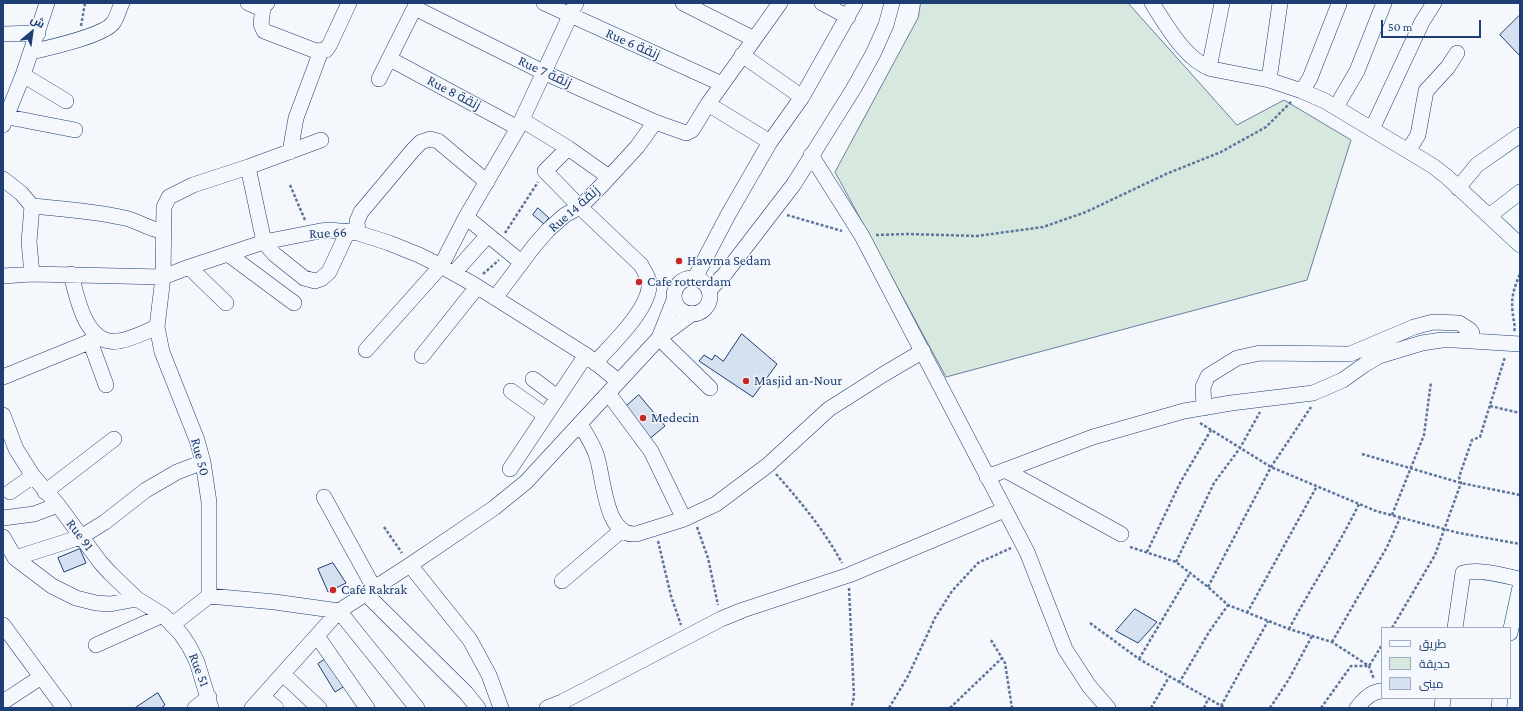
<!DOCTYPE html>
<meta charset="utf-8">
<style>
body{margin:0}
#map{position:relative;width:1523px;height:711px;overflow:hidden;background:#f4f7fb;font-family:"Crimson Pro",Cairo,serif}
canvas{display:block}
.frame{position:absolute;inset:0;border:4px solid #1d3f73;pointer-events:none}
.legend{position:absolute;left:1381px;top:627px;width:130px;height:72px;box-sizing:border-box;background:#f4f7fb;border:1px solid #9eadc5;margin:0;padding:5px 7px;list-style:none;font-size:12px;color:#1d3f73}
.legend li{display:flex;align-items:center;gap:8px;height:20px}
.legend b{width:20px;border:1px solid #9eadc5}
.north{position:absolute;left:12px;top:12px;width:40px;height:40px;-webkit-text-stroke:3px #f4f7fb;paint-order:stroke;rotate:29deg;font-size:11px;font-weight:700;line-height:16px;text-align:center;color:#1d3f73}
.north::after{content:'';display:block;margin:auto;width:14px;height:18px;background:#1d3f73;clip-path:polygon(50% 0,100% 100%,50% 72%,0 100%)}
.scale{position:absolute;left:1381px;top:20px;width:100px;height:18px;box-sizing:border-box;border:2px solid #1d3f73;border-top:0;padding-left:5px;font-size:12px;line-height:14px;white-space:nowrap;color:#1d3f73;-webkit-text-stroke:3px #f4f7fb;paint-order:stroke}
</style>
<div id="map">
<canvas width="1523" height="711"></canvas>
<div class="frame"></div>
<ul class="legend">
<li><b style="height:5px;background:#f4f7fb"></b>طريق</li>
<li><b style="height:11px;background:#d7e8df"></b>حديقة</li>
<li><b style="height:11px;background:#d5e0f0"></b>مبنى</li>
</ul>
<div class="north">ش</div>
<div class="scale">50 m</div>
</div>
<script>
const c = document.querySelector('canvas').getContext('2d');
c.lineJoin = 'round';
function fill(path, color) {
  c.fillStyle = color;
  c.fill(path, 'evenodd');
}
function trace(path, color, width, dash) {
  c.strokeStyle = color;
  c.lineWidth = width;
  c.lineCap = dash ? 'butt' : 'round';
  c.setLineDash(dash || []);
  c.stroke(path);
}
function label(font, color, halo, rows, align = 'center') {
  c.font = font + ' "Crimson Pro",Cairo,serif';
  c.lineWidth = 3;
  c.setLineDash([]);
  c.textBaseline = 'middle';
  c.strokeStyle = halo;
  c.fillStyle = color;
  for (const [text, x, y, turn = 0] of rows) {
    c.save();
    c.translate(x, y);
    c.rotate((+turn || 0) * Math.PI / 180);
    c.textAlign = isNaN(turn) ? turn : align;
    if (halo) c.strokeText(text, 0, 0);
    c.fillText(text, 0, 0);
    c.restore();
  }
}
const green = new Path2D(`
 M921,3H1128L1237,125L1284,100L1351,140L1307,280L946,377L835,172L918,18Z`);
fill(green, '#d7e8df');
trace(green, '#687fa3', 1);
const building = new Path2D(`
 M1520,15V56L1500,35Z
 M538,208L549,218L544,224L533,215Z
 M742,334L777,364L753,397L699,361L704,355L712,360L715,355L723,361Z
 M639,395L665,426L648,440L622,410Z
 M80,549L86,563L64,572L58,558Z
 M333,563L346,583L328,592L318,569Z
 M1135,609L1157,622L1138,643L1116,631Z
 M330,656L348,684L335,692L318,664Z
 M158,693L165,705L161,708H135Z`);
fill(building, '#d5e0f0');
trace(building, '#1d3f73', 1);
const minor = new Path2D(`
 M248,3L257,7H263L267,3
 M544,3L722,84
 M683,3L754,39
 M822,3L848,17
 M1152,3C1166,25 1186,61 1212,69L1269,80L1302,91L1325,101L1433,166L1447,177L1520,245
 M263,7L261,24L264,31L316,51L326,50L330,44L349,3
 M415,8L543,72L655,122L686,133L692,130L708,104L780,3
 M3,34L38,33
 M31,52C48,48 103,36 113,23C117,18 119,9 122,3
 M742,55L802,97
 M390,59L518,128
 M1209,68L1222,3
 M23,75L66,101
 M379,79L417,3
 M1269,80L1280,3
 M1302,91L1310,78L1339,4
 M708,104L770,142
 M1336,107L1357,71L1384,3
 M3,116L75,130
 M522,120L568,148
 M3,125L23,75L47,3
 M1372,129L1422,22L1434,3
 M1408,151L1418,135L1426,91L1448,67L1457,53
 M290,152L296,118L321,51
 M811,155L862,236L1027,552L1065,649L1089,686L1108,708
 M248,167L264,242L274,254L304,278L315,281L321,279L329,272L348,231
 M3,179L21,193L32,206L29,242L32,274
 M1458,188L1477,165L1520,135
 M32,206C64,209 94,211 125,218C139,221 149,230 163,231
 M1489,216L1520,192
 M466,217L521,262
 M358,233L357,221L361,212L413,150L421,142L430,139L438,141L487,182
 M228,254L294,303
 M189,267L226,303
 M454,273L488,235
 M71,274C77,298 86,347 119,341C132,339 145,332 157,327
 M3,276L32,274L163,277L189,267L264,242L320,231L330,230L358,233L389,243L419,255L441,266L473,284L586,355L618,381
 M695,278L728,215L770,142L802,97L855,3
 M674 296a18 18 0 1 1 36 0a18 18 0 1 1-36 0Z
 M709,290L724,275L794,184L854,88L873,54L886,25L892,3
 M495,298L534,246L548,230L565,215L580,207L601,186L637,147L655,122
 M659,338L710,388
 M659,338L674,300
 M90,341L106,385
 M366,350L441,266L466,217L518,128L576,3
 M422,356L477,287
 M595,363C611,345 652,307 649,282C648,276 644,271 641,265L580,207L545,171L568,148L609,177
 M3,377L99,338
 M533,379L557,397
 M511,391L545,415
 M608,393L651,451L684,519
 M1204,408L1203,387L1208,376L1237,358L1260,353L1350,354L1414,327L1433,322L1459,323L1470,330L1472,333V340
 M3,415L16,449L33,476L58,505L100,562L110,573L137,599L163,615L181,634L189,646L197,662L211,708
 M580,424C586,434 592,443 596,454C604,475 604,537 636,534L684,519L716,504L768,465L829,409L884,374L923,351
 M510,469L586,355
 M1005,470L1121,534
 M987,477L1093,437L1184,411L1231,403L1313,393L1343,380L1364,365L1379,356L1422,343L1442,340H1455L1520,344
 M10,492L33,476
 M45,492L114,439
 M324,497L374,588
 M3,518L34,514L58,505
 M3,537L15,558L52,586L76,598L96,603L110,604L137,599
 M15,558L81,537L105,522L146,490L177,472L203,462
 M410,565L470,640L489,675L501,708
 M562,581L622,530
 M366,594L466,693L478,708
 M209,596L275,602L339,611L417,708
 M3,625L64,708
 M172,625L209,596V502L203,462L197,440L162,352L157,327L163,277L164,207L169,197L193,185L248,167L321,140
 M1455,628L1463,573C1478,568 1505,576 1520,579
 M1510,633L1520,587
 M317,636L367,708
 M96,645L163,615
 M283,674L319,708
 M263,697L276,708
 M3,702L41,677
 M195,708L209,697
 M252,708L339,611L410,565L494,508L526,482L659,338L693,313
 M547,708L562,702L721,619L743,610L849,575L1004,510
 M1357,708C1363,700 1371,691 1382,691
 M1442,708L1443,698
 M1499,708L1500,698`);
trace(minor, '#1d3f73', 16);
trace(new Path2D(`
 M81,26L85,3
 M290,185L305,220
 M787,215L842,231
 M505,233L538,182
 M876,235L908,234L977,236L1043,227L1086,212L1166,174L1221,152L1266,127L1292,101
 M483,274L499,260
 M1514,331L1515,328C1511,304 1510,297 1520,274
 M1490,406L1520,413
 M1200,423L1271,467L1376,511L1459,533L1520,544
 M1362,454L1461,483L1520,495
 M776,474C801,502 824,530 842,563
 M1392,515L1424,435L1431,382
 M384,527L402,553
 M697,527L708,558L718,605
 M658,541L671,596L681,625
 M1130,547L1176,562L1208,587L1228,605L1289,629L1332,642L1369,666L1374,679
 M1147,552L1180,483L1211,430
 M1176,562L1214,483L1240,448L1260,412
 M1208,587L1271,467L1311,407
 M849,588L854,697L851,708
 M1247,613L1317,486
 M1090,623L1139,659L1225,708
 M1392,628L1435,555L1461,483L1459,477L1472,440L1480,437L1505,357
 M1289,629C1311,587 1338,547 1359,504
 M991,640L1005,663L1012,708
 M1332,642L1387,547L1400,518
 M1139,659L1190,573
 M1179,683L1209,632L1228,605
 M1221,706L1268,621
 M889,708L908,676L935,618L952,591L978,563L1011,548
 M950,708L1002,658
 M1151,708L1169,677
 M1204,708L1208,699
 M1270,708L1289,679L1312,636
 M1321,708L1351,666H1369L1382,645`), '#5e769c', 2.5, [3, 2]);
trace(minor, '#f4f7fb', 15);
for (const [x, y, r, color] of [
 [679,261,4,"#c62828"],
 [639,282,4,"#c62828"],
 [746,381,4,"#c62828"],
 [643,418,4,"#c62828"],
 [333,590,4,"#c62828"]
]) {
  const dot = new Path2D();
  dot.arc(x, y, r, 0, 2 * Math.PI);
  c.fillStyle = color;
  c.fill(dot);
  trace(dot, '#f4f7fb', 1.5);
}
label('14px', '#1d3f73', '#f4f7fb', [
 ["Rue 6 زنقة",633,44,24],
 ["Rue 7 زنقة",545,72,25],
 ["Rue 8 زنقة",454,93,28],
 ["Rue 14 زنقة",574,209,-41],
 ["Rue 66",328,233,-3],
 ["Rue 50",200,457,75],
 ["Rue 91",80,535,53],
 ["Rue 51",199,670,69]
]);
label('14px', '#1d3f73', '#f4f7fb', [
 ["Hawma Sedam",687,261],
 ["Cafe rotterdam",647,282],
 ["Masjid an-Nour",754,381],
 ["Medecin",651,418],
 ["Café Rakrak",341,590]
], 'left');
</script>
